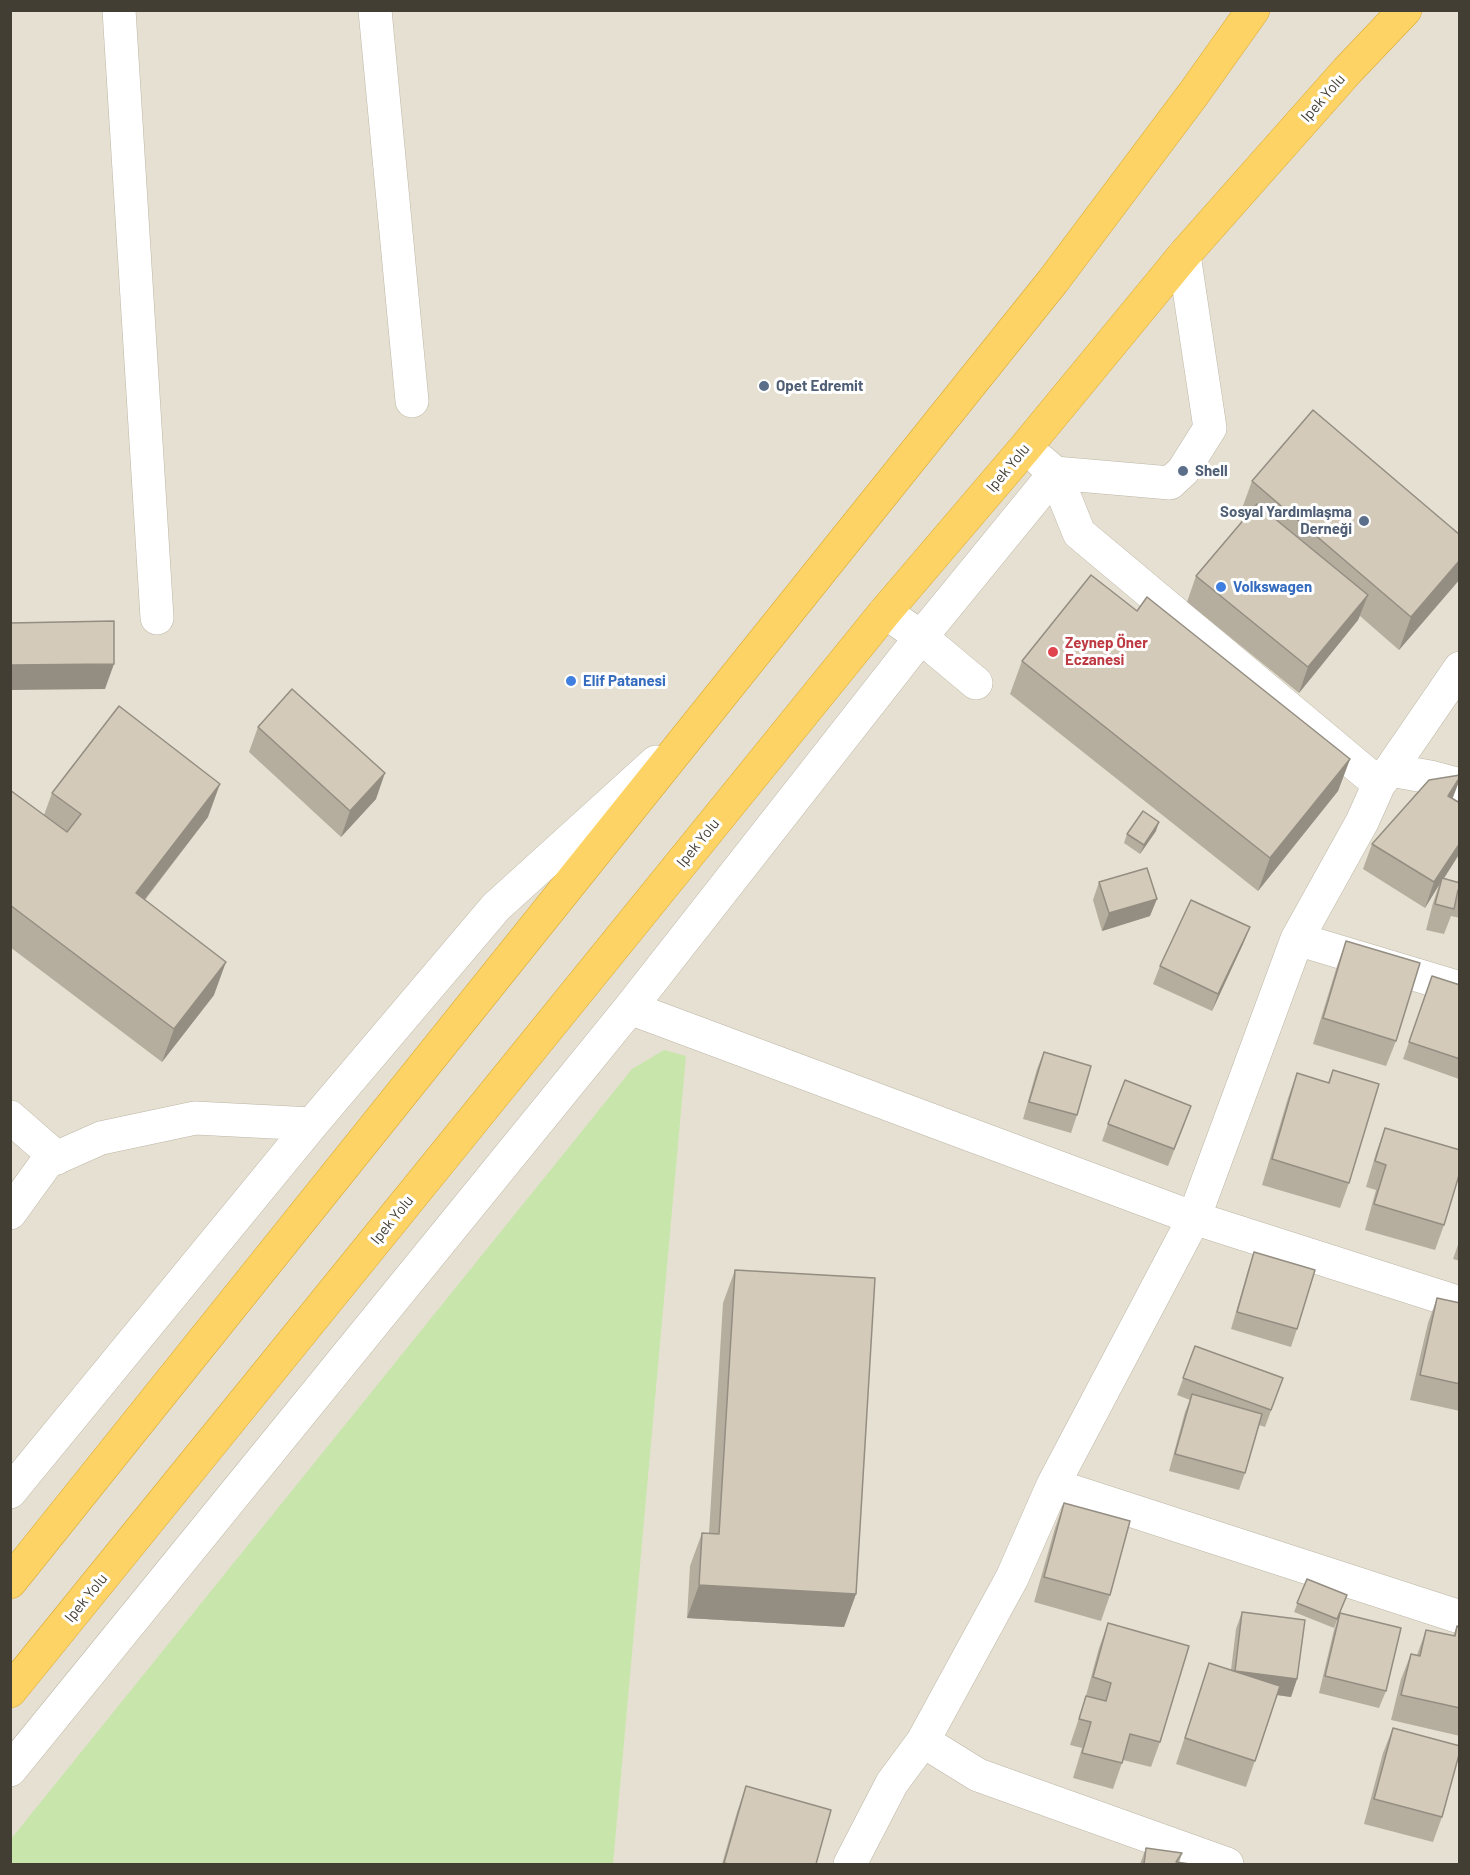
<!DOCTYPE html>
<meta charset="utf-8">
<style>
body{margin:0}
#map{position:relative;width:1470px;height:1875px;overflow:hidden;background:#f1eee3;font-family:Barlow,sans-serif}
canvas{display:block}
.frame{position:absolute;inset:0;border:12px solid #433e34;pointer-events:none}
</style>
<div id="map">
<canvas width="1470" height="1875"></canvas>
<div class="frame"></div>
</div>
<script>
const c = document.querySelector('canvas').getContext('2d');
c.lineJoin = 'round';
function fill(path, color) {
  c.fillStyle = color;
  c.fill(path, 'evenodd');
}
function trace(path, color, width, dash) {
  c.strokeStyle = color;
  c.lineWidth = width;
  c.lineCap = dash ? 'butt' : 'round';
  c.setLineDash(dash || []);
  c.stroke(path);
}
function label(font, color, halo, rows, align = 'center') {
  c.font = font + ' Barlow,sans-serif';
  c.lineWidth = 6;
  c.setLineDash([]);
  c.textBaseline = 'middle';
  c.strokeStyle = halo;
  c.fillStyle = color;
  for (const [text, x, y, turn = 0] of rows) {
    c.save();
    c.translate(x, y);
    c.rotate((+turn || 0) * Math.PI / 180);
    c.textAlign = isNaN(turn) ? turn : align;
    if (halo) c.strokeText(text, 0, 0);
    c.fillText(text, 0, 0);
    c.restore();
  }
}
fill(new Path2D(`
 M11,11H1459V1864H11Z`), '#e5e0d1');
fill(new Path2D(`
 M664,1050L686,1056L613,1864H11V1839L632,1069Z`), '#c8e6ac');
const minor = new Path2D(`
 M119,10L157,618
 M375,10L412,401
 M1041,461L1055,473L1079,533L1379,784
 M1055,473L1170,483L1183,471L1210,428L1184,255
 M885,612L921,637L976,683
 M1390,770L1460,668
 M1297,939L1460,988
 M630,1008L1194,1218L1460,1303
 M10,1117L57,1158
 M10,1213L47,1162L101,1138L195,1118L312,1124
 M1053,1485L1460,1617
 M10,1492L312,1124L496,907L656,762
 M10,1770L630,1008L921,637L1055,473
 M850,1864L892,1783L923,1741
 M1227,1864L978,1775L923,1741L1012,1578L1053,1485L1194,1218L1297,939L1362,822L1379,784L1390,770L1430,777L1460,785`);
const highway = new Path2D(`
 M10,1582L1053,281L1194,93L1253,10
 M10,1691L885,612L1025,448L1184,255L1347,71L1405,10`);
trace(minor, '#bdb6a6', 34);
trace(highway, '#daa834', 34);
trace(minor, '#fff', 33);
trace(highway, '#fcd364', 33);
fill(new Path2D(`
 M1252,481L1460,535V579L1399,650L1360,616L1358,620L1299,693L1187,602L1196,576L1245,518L1240,514Z
 M1022,661L1350,759L1338,791L1258,891L1010,694Z
 M258,727L376,799L341,837L249,752Z
 M10,790L44,815L52,793L208,817L145,900L214,995L162,1062L10,947Z
 M1452,799L1444,878L1458,882L1460,876V918L1451,916L1444,934L1426,930L1433,903L1439,885L1425,908L1363,869L1372,844Z
 M1156,831L1140,854L1124,843L1127,834Z
 M1099,882L1150,916L1102,931L1093,900Z
 M1250,927L1243,944L1212,1011L1153,984L1160,966Z
 M1346,941L1396,1041L1386,1066L1313,1044L1337,966Z
 M1432,976L1460,985L1459,1079L1403,1059Z
 M1044,1052L1077,1115L1071,1133L1023,1119L1037,1069Z
 M1333,1070L1349,1183L1340,1208L1262,1185L1288,1098L1297,1073L1328,1083Z
 M1185,1123L1168,1166L1102,1141L1108,1124Z
 M1385,1128L1444,1225L1435,1250L1365,1230L1376,1190L1366,1187L1376,1153Z
 M1460,1239V1261L1453,1259Z
 M1254,1252L1297,1329L1291,1347L1231,1329L1248,1270Z
 M735,1270L856,1594L844,1627L687,1618L690,1566L702,1533H709L723,1303Z
 M1437,1298L1460,1303V1411L1410,1400L1428,1323Z
 M1195,1346L1283,1378L1265,1427L1259,1425L1245,1473L1239,1490L1169,1471L1185,1412L1190,1400L1177,1395Z
 M1064,1503L1110,1595L1101,1621L1034,1602L1055,1528Z
 M1307,1579L1347,1595L1334,1628L1294,1612Z
 M1242,1612L1297,1679L1291,1697L1277,1695L1246,1787L1176,1764L1209,1663L1231,1670L1236,1629Z
 M1340,1613L1386,1691L1379,1708L1319,1693L1334,1630Z
 M1108,1623L1160,1742L1151,1767L1123,1760L1113,1789L1073,1778L1082,1748L1070,1745L1084,1703L1099,1648Z
 M1457,1626L1460,1627V1736L1391,1720L1401,1679L1411,1654L1417,1655L1426,1630L1453,1636Z
 M1393,1728L1442,1817L1433,1842L1364,1824L1383,1753Z
 M746,1786L816,1864H722L737,1812Z
 M1146,1848L1182,1853L1179,1863L1190,1864H1140Z`), '#b5ae9f');
fill(new Path2D(`
 M1460,560V579L1399,650L1411,617Z
 M1368,595L1358,620L1299,693L1308,667Z
 M114,664L105,689L10,690V665Z
 M1350,759L1338,791L1258,891L1270,858Z
 M385,773L376,799L341,837L350,811Z
 M1460,777V779L1452,800L1448,796Z
 M220,784L208,817L124,926L136,893Z
 M1159,822L1156,831L1140,854L1144,845Z
 M1460,843V853L1441,883L1442,878L1439,885L1425,908L1434,882Z
 M1157,899L1150,916L1102,931L1109,913Z
 M1250,927L1243,944L1212,1011L1218,994Z
 M226,962L214,995L162,1062L174,1029Z
 M699,1585L856,1594L844,1627L687,1618Z
 M1235,1671L1297,1679L1291,1697L1228,1688Z`), '#948d82');
const building = new Path2D(`
 M1313,410L1460,535V560L1411,617L1252,481Z
 M1257,504L1368,595L1308,667L1196,576Z
 M1091,575L1137,611L1147,597L1350,759L1270,858L1022,661Z
 M114,621V664L10,665V623Z
 M292,689L385,773L350,811L258,727Z
 M119,706L220,784L136,893L226,962L174,1029L10,905V790L67,832L81,814L52,793Z
 M1460,775V777L1448,796L1460,803V843L1434,882L1372,844L1429,780Z
 M1143,811L1159,822L1144,845L1127,834Z
 M1147,868L1157,899L1109,913L1099,882Z
 M1442,878L1460,883V890H1458L1454,909L1435,904Z
 M1191,900L1250,927L1218,994L1160,966Z
 M1346,941L1420,963L1396,1041L1323,1018Z
 M1432,976L1460,985V1059L1409,1042Z
 M1044,1052L1091,1066L1077,1115L1029,1102Z
 M1333,1070L1379,1084L1349,1183L1272,1159L1297,1073L1329,1083Z
 M1125,1080L1191,1106L1174,1149L1108,1124Z
 M1385,1128L1460,1150V1172L1444,1225L1374,1204L1386,1165L1375,1161Z
 M1254,1252L1315,1270L1297,1329L1237,1312Z
 M735,1270L875,1278L856,1594L699,1585L702,1533L719,1534Z
 M1437,1298L1460,1303V1384L1420,1375Z
 M1195,1346L1283,1378L1271,1410L1183,1378Z
 M1192,1394L1262,1414L1245,1473L1175,1454Z
 M1064,1503L1130,1521L1110,1595L1044,1577Z
 M1307,1579L1347,1595L1337,1619L1297,1603Z
 M1242,1612L1305,1620L1297,1679L1235,1671Z
 M1340,1613L1401,1628L1386,1691L1325,1676Z
 M1108,1623L1189,1646L1160,1742L1130,1734L1122,1763L1082,1753L1091,1722L1079,1719L1086,1696L1106,1701L1111,1683L1093,1677Z
 M1457,1626L1460,1627V1708L1401,1695L1411,1654L1420,1656L1426,1630L1455,1636Z
 M1209,1663L1280,1686L1255,1761L1185,1738Z
 M1393,1728L1460,1746V1751L1442,1817L1374,1799Z
 M746,1786L831,1810L816,1864H729L724,1863Z
 M1146,1848L1182,1853L1176,1862L1190,1864H1144Z`);
fill(building, '#d3cab9');
trace(building, '#948d82', 1.5);
for (const [x, y, r, color] of [
 [764,386,6,"#5c6f8a"],
 [1183,471,6,"#5c6f8a"],
 [1364,521,6,"#5c6f8a"],
 [1221,587,6,"#3f7fe0"],
 [1053,652,6,"#e0444e"],
 [571,681,6,"#3f7fe0"]
]) {
  const dot = new Path2D();
  dot.arc(x, y, r, 0, 2 * Math.PI);
  c.fillStyle = color;
  c.fill(dot);
  trace(dot, '#fff', 2);
}
label('15px', '#433e34', '#fff', [
 ["Ipek Yolu",1323,98,-49],
 ["Ipek Yolu",1008,468,-50],
 ["Ipek Yolu",698,843,-51],
 ["Ipek Yolu",392,1220,-51],
 ["Ipek Yolu",86,1598,-51]
]);
label('bold 15px', '#4e5e75', '#fff', [
 ["Opet Edremit",776,386],
 ["Shell",1195,471],
 ["Sosyal Yardımlaşma",1352,512,"right"],
 ["Derneği",1352,529,"right"]
], 'left');
label('bold 15px', '#366cbe', '#fff', [
 ["Volkswagen",1233,587],
 ["Elif Patanesi",583,681]
], 'left');
label('bold 15px', '#be3a42', '#fff', [
 ["Zeynep Öner",1065,643],
 ["Eczanesi",1065,660]
], 'left');
</script>
